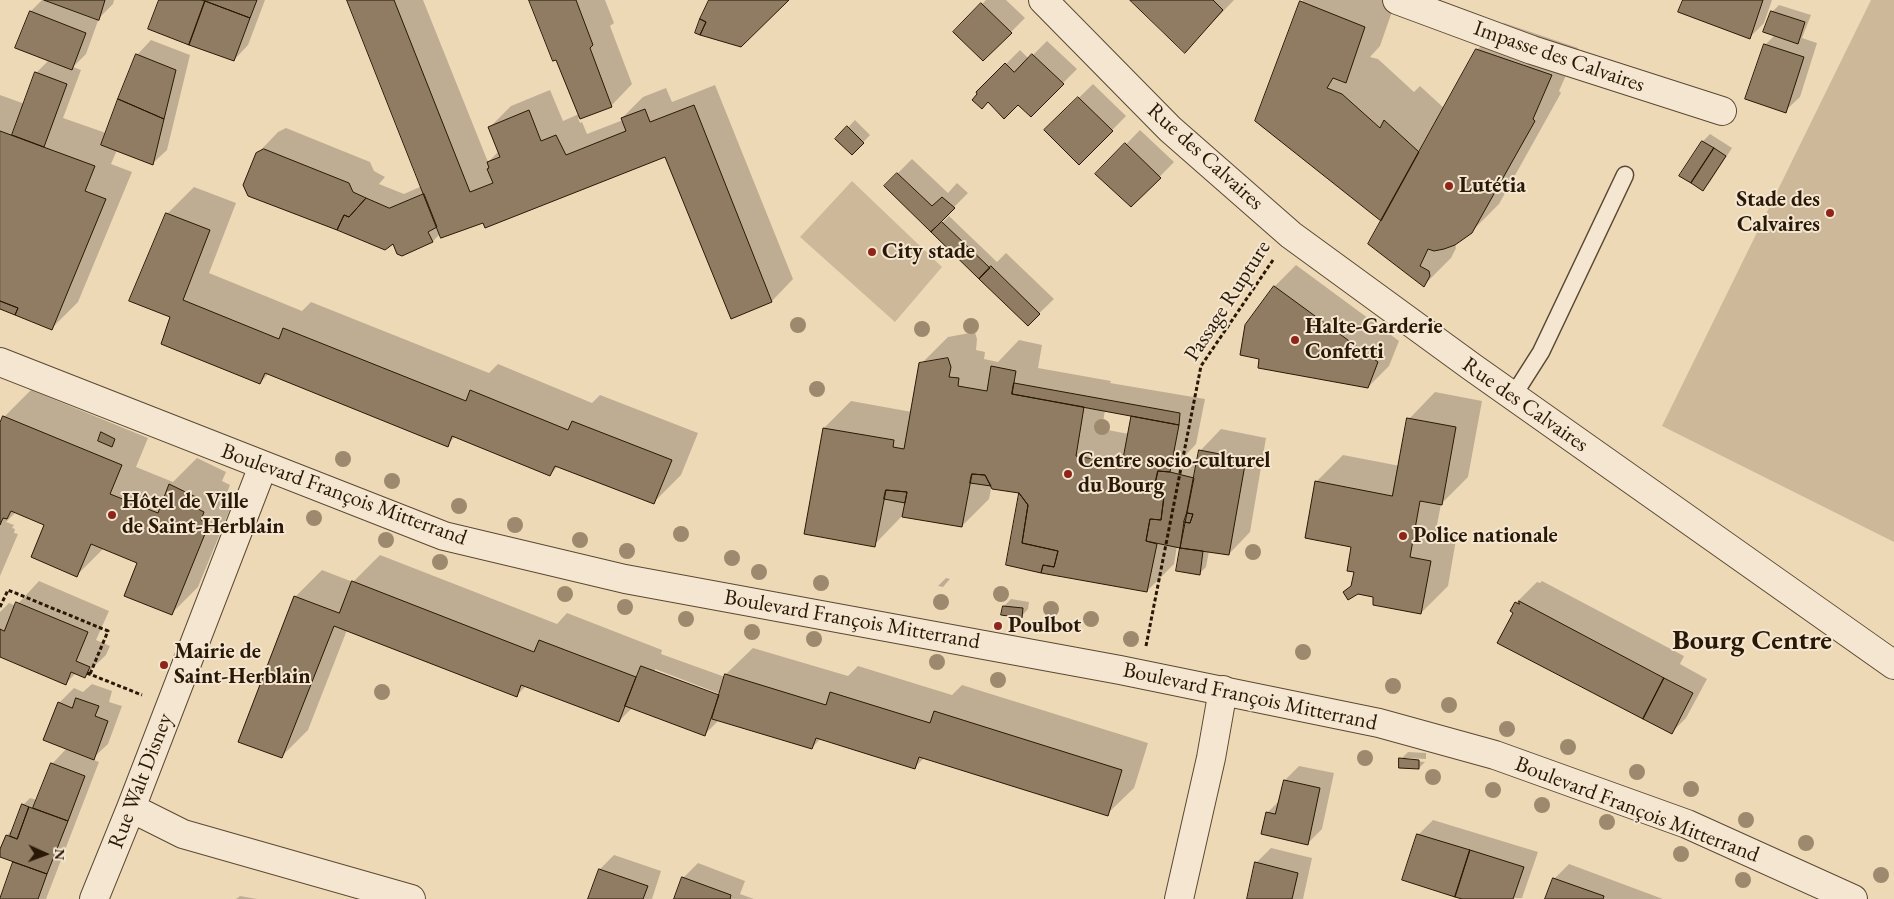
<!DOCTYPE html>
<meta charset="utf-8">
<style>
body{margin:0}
#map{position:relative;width:1894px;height:899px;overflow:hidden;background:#eed9b7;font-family:"EB Garamond",serif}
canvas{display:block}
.north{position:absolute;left:20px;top:829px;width:50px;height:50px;-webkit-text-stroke:4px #f4e6d0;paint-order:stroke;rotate:92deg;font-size:14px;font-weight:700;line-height:20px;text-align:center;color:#291805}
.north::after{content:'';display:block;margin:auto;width:18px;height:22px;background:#291805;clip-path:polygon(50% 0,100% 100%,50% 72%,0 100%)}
</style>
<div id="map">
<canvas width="1894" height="899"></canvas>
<div class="north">N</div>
</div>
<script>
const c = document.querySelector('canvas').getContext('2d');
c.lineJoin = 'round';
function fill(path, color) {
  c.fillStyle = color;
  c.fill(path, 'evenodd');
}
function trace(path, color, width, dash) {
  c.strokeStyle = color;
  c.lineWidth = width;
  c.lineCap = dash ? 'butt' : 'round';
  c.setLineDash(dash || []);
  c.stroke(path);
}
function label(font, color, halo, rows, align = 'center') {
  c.font = font + ' "EB Garamond",serif';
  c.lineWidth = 4;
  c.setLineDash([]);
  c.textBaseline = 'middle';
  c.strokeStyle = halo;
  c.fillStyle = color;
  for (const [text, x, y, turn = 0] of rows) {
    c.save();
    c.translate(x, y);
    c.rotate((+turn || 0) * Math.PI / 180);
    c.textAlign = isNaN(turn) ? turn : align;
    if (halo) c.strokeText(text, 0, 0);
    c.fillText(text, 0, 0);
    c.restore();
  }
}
fill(new Path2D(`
 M1871,0H1894V542L1662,426Z
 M852,181L942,267L895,322L800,237Z`), '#cdb899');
fill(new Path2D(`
 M42,0H114L113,4L99,18L86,54L73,67L81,70L63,118L106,133L137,55L151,40L190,55L167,150L152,164L117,150L111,164L132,172L78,302L52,328L0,307V95L25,104L36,73L49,60L17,47L31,11Z
 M161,0H265L248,45L234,60Z
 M348,0H423L488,162L499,151L490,127L511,106L550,90L563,121L579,114L557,58L531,0H605L614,23L610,26L632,84L611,106L578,118L580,123L582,122L587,134L623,120L622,118L643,97L666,88L672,102L715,85L793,279L772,301L732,317L665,156L483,222L441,233L433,241L393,242L257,154L278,132L286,128L370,162L374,171L385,177L379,184L404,194L422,186Z
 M986,0H1006L1025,18L983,60L955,32Z
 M1131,0H1234L1185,51Z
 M1303,0H1396L1380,46L1370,57L1378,59L1414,92L1420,86L1445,109L1477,50L1504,23L1578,48L1559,91L1561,93L1499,204L1471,232L1455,243L1456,248L1451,258L1424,285L1382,220L1257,121Z
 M1684,0H1772L1764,23L1750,37Z
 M1779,5L1811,15L1802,38L1817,43L1800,97L1785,111L1765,45L1775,35L1772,12Z
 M1047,41L1077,69L1031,115L1018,104L988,101L979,94L978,92L1020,50L1029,59Z
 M1093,84L1126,116L1079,164L1046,130Z
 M855,120L870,135L852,154L837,139Z
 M1140,130L1174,162L1131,206L1097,174Z
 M1710,134L1732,148L1710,182L1703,189L1681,175L1703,141Z
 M912,159L948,193L957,183L968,193L938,223L940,225L949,216L997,262L1006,253L1054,299L1028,324L885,186Z
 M194,187L236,203L209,273L302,311L311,302L489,373L498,364L592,403L600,395L698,433L681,475L654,502L558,466L550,475L456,436L447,445L269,373L260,383L171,317L167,214Z
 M1296,265L1399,341L1389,366L1368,387L1260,358L1246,326L1275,286Z
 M975,332L977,339L976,350L985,352L984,359L998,362L1019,340L1042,345L1038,368L1111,381L1110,383L1205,399L1196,444L1183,458L1198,462L1200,451L1221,429L1266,438L1250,532L1229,554L1209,551L1206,567L1199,574L1181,547L1177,546L1174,564L1147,591L1020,492L992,484L989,499L962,526L902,516L874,545L824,428L851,401L912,412L921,364L948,337ZM1105,410L1132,415L1129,434L1102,429Z
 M31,390L148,438L136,467L173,482L197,458L226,472L222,481L230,485L227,493L235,497L198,587L171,614L139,562L104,548L77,575L46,524L16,512L6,522L14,525L12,528L15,529L14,533L18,534L0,576V427L4,417Z
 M1435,392L1482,401L1468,477L1441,504L1436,530L1457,534L1448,586L1421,613L1375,596L1344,593L1353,584L1356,571L1352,546L1316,482L1343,455L1400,466L1409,419Z
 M380,555L557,624L567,613L662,650L661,654L725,677L726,674L753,648L848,676L858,666L952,695L962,685L1148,743L1134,788L1107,814L925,757L915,767L821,738L812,748L719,720L704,735L633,707L619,721L527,685L516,696L347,630L308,730L282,756L295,597L322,570L353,582ZM655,669L725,696L724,698L655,672Z
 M946,578L950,579L943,587L938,586Z
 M39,581L109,611L96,640L110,646L106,655L84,676L76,673L65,684L0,656V612L9,603L16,606Z
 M1542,581L1684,656L1680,664L1707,679L1686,718L1672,732L1516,603L1537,582L1540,583Z
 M1011,599L1029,602L1028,609L1021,617L1004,606Z
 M92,684L112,691L109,702L122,706L108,744L92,759L99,762L46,899H0L15,861L0,855L7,835L14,828L23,805L30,798L37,800L52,764L67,748L59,703L74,688L83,692Z
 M1408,752L1426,753V761V759L1406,758V760L1425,762L1419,768L1401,759Z
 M1299,766L1334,773L1322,829L1307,844L1267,813L1280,800L1285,780Z
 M1433,820L1538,852L1522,898L1466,899L1418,835Z
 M1271,848L1312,858L1303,899H1248L1256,863Z
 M614,855L661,871L652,899H590L600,869Z
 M698,863L745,881L740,894L754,899H676L683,878Z
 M1569,864L1663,899H1546L1554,879Z
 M240,896L257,899H236Z`), '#0003');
const building = new Path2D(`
 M44,0H105L99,20Z
 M159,0H201L205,1L189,45L148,29Z
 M206,0H257L250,18L205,1Z
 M347,0H394L470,192L493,183L487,169L489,168L487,162L500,157L488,127L529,110L541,141L556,135L566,155L626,131L621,118L645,109L650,122L694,105L772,302L731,319L665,157L485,228L483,223L441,238Z
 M529,0H576L593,45L590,48L612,107L580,119L556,60L553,61Z
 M709,0H789L741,47L700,35L706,22L700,19Z
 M1130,0H1213L1223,10L1185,53Z
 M1683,0H1763L1750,39L1678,12Z
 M205,1L250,18L234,61L189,45Z
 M1300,1L1365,27L1346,83L1333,78L1327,88L1342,94L1380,128L1384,120L1419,152L1381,221L1255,121Z
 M981,3L1012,33L983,61L953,32Z
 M30,11L86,33L72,70L15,48Z
 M1771,11L1805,22L1798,44L1763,32Z
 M700,19L706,22L700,35L695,33Z
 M1764,44L1804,57L1786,113L1745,99Z
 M1476,49L1552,75L1533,119L1535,121L1472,233L1455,245L1444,249L1434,251L1428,249L1420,266L1429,271L1430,276L1424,287L1368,244Z
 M136,54L176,70L164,119L118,99Z
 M1032,54L1064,84L1031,117L1018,105L1004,119L988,102L982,109L972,100L977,94L976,92L1005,63L1014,72Z
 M35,72L67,84L44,147L12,135Z
 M1078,97L1113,131L1079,165L1044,130Z
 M118,99L164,119L153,165L101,145Z
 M847,126L864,143L852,155L835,139Z
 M0,131L95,166L85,191L106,199L52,330L15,315L18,308L0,301Z
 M1702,141L1714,148L1691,183L1679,176Z
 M1125,143L1161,178L1131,207L1095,174Z
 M1714,148L1726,156L1703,191L1691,183Z
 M264,149L349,183L353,192L366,198L349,217L344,215L337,230L248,196L243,185L256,153Z
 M897,173L932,206L942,197L955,208L931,232L884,186Z
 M424,194L437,227L428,232L433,242L402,256L397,254L393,244L385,250L337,230L344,215L349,217L366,198L389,208Z
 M166,213L210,230L183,300L279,339L283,328L466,401L470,390L568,430L572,421L672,460L654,504L555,466L550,476L452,436L448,447L265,373L260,384L161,344L170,317L129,301Z
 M942,222L990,268L979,279L931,232Z
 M991,266L1040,314L1028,326L979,279Z
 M1274,286L1378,362L1368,388L1258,368L1259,359L1240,355L1245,325Z
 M0,301L18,308L15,315L0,309Z
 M948,358L951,367L949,377L959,378L958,386L987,391L991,366L1016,371L1012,394L1084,407L1076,456L1122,464L1131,416L1179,425L1170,472L1158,471L1153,494L1164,496L1161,520L1150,519L1146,541L1157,544L1147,592L1041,573L1043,565L1054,567L1058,551L1022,543L1028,505L1019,493L992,489L985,475L972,474L962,527L902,517L907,492L886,490L875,547L804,534L823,428L894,440L893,447L904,449L919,363Z
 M1014,383L1180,413L1179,425L1012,394Z
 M3,416L122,465L110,494L158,513L169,484L200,499L196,508L204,512L201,520L209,524L172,615L124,596L137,563L91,544L77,577L31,557L44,525L11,511L7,519L3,518L0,525V423Z
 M1407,418L1456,427L1442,505L1420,501L1410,557L1431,561L1421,614L1373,605V597L1358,594L1348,600L1343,592L1351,586L1354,572L1347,571L1351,547L1305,538L1315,481L1392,496Z
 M101,432L115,439L112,447L98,441Z
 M1199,450L1246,459L1229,555L1180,548L1184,522L1190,523L1193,514L1187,513Z
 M1158,471L1170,472L1194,478L1180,548L1146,541L1150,519L1161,520L1164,496L1153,494Z
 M972,474L985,475L991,486L970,483Z
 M886,490L907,492L905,503L884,499Z
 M1019,493L1028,505L1022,543L1058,551L1054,567L1043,565L1041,573L1006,565Z
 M1187,513L1193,514L1190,523L1184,522Z
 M1180,548L1203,551L1200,575L1176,571Z
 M352,581L534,652L539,640L636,677L619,722L521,685L517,697L334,626L282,758L238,742L294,596L339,613Z
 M1519,601L1664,678L1643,719L1497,643L1513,613L1510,611L1515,602L1519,604Z
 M16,602L88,632L76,661L90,667L85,678L71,672L66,685L0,657V629L4,631Z
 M1003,606L1023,608L1022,618L1001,615Z
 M641,666L719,695L705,736L625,706Z
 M725,674L826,705L830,692L930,723L934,711L1122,770L1108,816L919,757L915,769L816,738L812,749L712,719Z
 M1664,678L1693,693L1672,734L1643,719Z
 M76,698L99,706L95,716L108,721L94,760L43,740L58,702L72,708Z
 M1399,758L1419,760V769L1399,768Z
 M51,763L85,776L68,821L33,808Z
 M1284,780L1320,788L1308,845L1261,834L1266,812L1275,814Z
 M22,804L29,807L17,839L10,836Z
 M29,807L68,821L47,874L0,857V849L6,835L17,839Z
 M1417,834L1470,850L1455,897L1402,880Z
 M1470,850L1524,867L1513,899H1462L1455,897Z
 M13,862L47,874L38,899H0Z
 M1255,862L1298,873L1292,899H1247Z
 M599,869L648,886L643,899H588Z
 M682,877L731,895L730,899H674Z
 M1553,878L1604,896L1603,899H1545Z`);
fill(building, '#8f7c62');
trace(building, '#291805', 1);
const service = new Path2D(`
 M1513,396L1541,352L1625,175`);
const minor = new Path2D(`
 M1043,0L1170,129L1291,235L1472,367L1894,665
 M1397,0L1532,50L1722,111
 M131,808L183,834L411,899
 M94,899L131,808L263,466
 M1179,899L1211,758L1223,690`);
const tertiary = new Path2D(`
 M0,362L444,536L625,579L1120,670L1379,723L1495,755L1687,824L1853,899`);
trace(service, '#5a4832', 19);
trace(minor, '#5a4832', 30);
trace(tertiary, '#5a4832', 30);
trace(new Path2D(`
 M0,607L8,590L108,631L90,674
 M1146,646L1201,366L1273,260
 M87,673L142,695`), '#291805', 3, [4, 2.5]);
trace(service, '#f4e6d0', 16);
trace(minor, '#f4e6d0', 28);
trace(tertiary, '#f4e6d0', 28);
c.fillStyle = '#9d896d';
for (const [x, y] of [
 [798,325],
 [971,326],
 [922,329],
 [817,389],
 [1102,427],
 [343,459],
 [392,481],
 [459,506],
 [314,518],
 [515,525],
 [681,534],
 [386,540],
 [580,540],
 [627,551],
 [1253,552],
 [732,558],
 [440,562],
 [759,572],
 [821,583],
 [565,594],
 [1001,594],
 [941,602],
 [625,607],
 [1051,609],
 [686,619],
 [1091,619],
 [752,632],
 [814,639],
 [1131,639],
 [1303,652],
 [937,662],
 [998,680],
 [1393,686],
 [382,692],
 [1449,705],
 [1507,729],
 [1568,747],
 [1365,758],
 [1637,772],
 [1433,777],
 [1691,789],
 [1493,790],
 [1542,805],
 [1746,820],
 [1607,822],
 [1806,843],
 [1681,854],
 [1881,875],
 [1743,880]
]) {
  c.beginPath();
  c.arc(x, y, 8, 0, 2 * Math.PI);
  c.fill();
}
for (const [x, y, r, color] of [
 [1449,186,5,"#8f2418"],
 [1830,213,5,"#8f2418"],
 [872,252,5,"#8f2418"],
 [1295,340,5,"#8f2418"],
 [1068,474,5,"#8f2418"],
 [112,515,5,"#8f2418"],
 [1403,536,5,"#8f2418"],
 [998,626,5,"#8f2418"],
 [164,665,5,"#8f2418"]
]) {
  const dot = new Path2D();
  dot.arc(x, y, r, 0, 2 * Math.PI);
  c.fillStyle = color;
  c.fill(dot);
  trace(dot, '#f4e6d0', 2);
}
label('22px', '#291805', '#f4e6d0', [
 ["Impasse des Calvaires",1559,57,19],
 ["Rue des Calvaires",1205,157,42],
 ["Passage Rupture",1228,301,-57],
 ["Rue des Calvaires",1525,405,35],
 ["Boulevard François Mitterrand",344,495,20],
 ["Boulevard François Mitterrand",852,620,10],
 ["Boulevard François Mitterrand",1250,697,12],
 ["Rue Walt Disney",141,781,-69],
 ["Boulevard François Mitterrand",1637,810,21]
]);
label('bold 22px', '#291805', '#f4e6d0', [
 ["Lutétia",1459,186],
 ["Stade des",1820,200,"right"],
 ["Calvaires",1820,225,"right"],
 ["City stade",882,252],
 ["Halte-Garderie",1305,327],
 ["Confetti",1305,352],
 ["Centre socio-culturel",1078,461],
 ["du Bourg",1078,486],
 ["Hôtel de Ville",122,502],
 ["de Saint-Herblain",122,527],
 ["Police nationale",1413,536],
 ["Poulbot",1008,626],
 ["Mairie de",174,652],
 ["Saint-Herblain",174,677]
], 'left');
label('bold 28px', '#291805', '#f4e6d0', [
 ["Bourg Centre",1752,641]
]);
</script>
